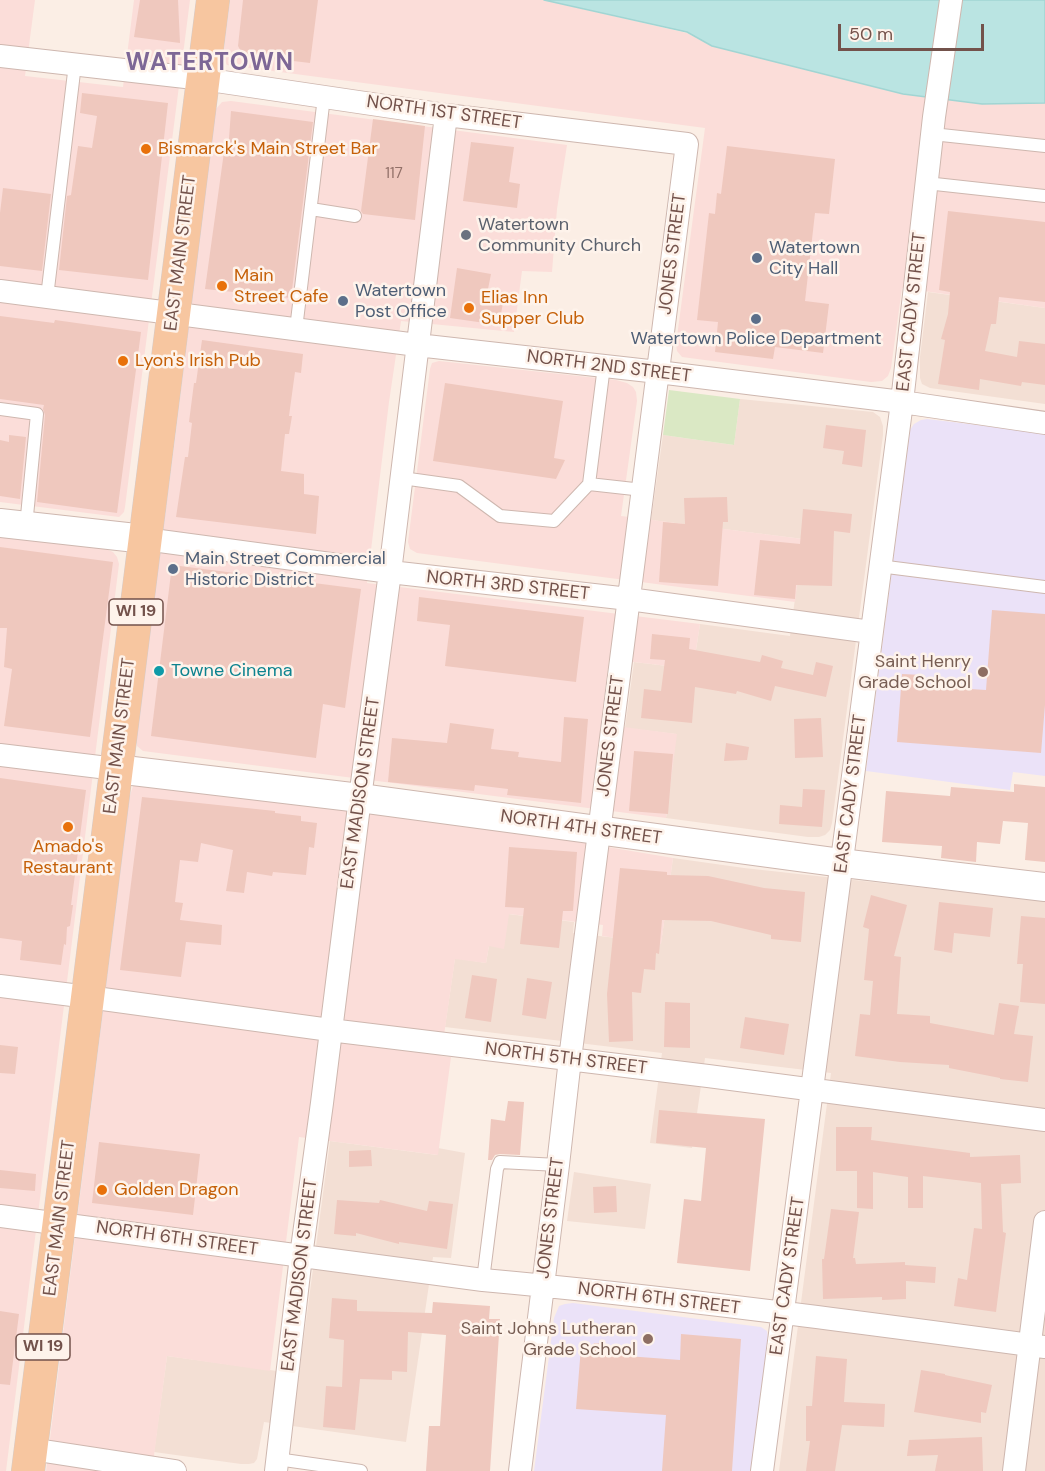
<!DOCTYPE html>
<style>
body{margin:0}
#map{position:relative;width:1045px;height:1471px;overflow:hidden;background:#fbeee5;font-family:"DM Sans",sans-serif}
canvas{display:block}
.scale{position:absolute;left:838px;top:24px;width:146px;height:27px;box-sizing:border-box;border:3px solid #73524b;border-top:0;padding-left:8px;font-size:18px;line-height:21px;white-space:nowrap;color:#73524b;-webkit-text-stroke:4px #fef3eb;paint-order:stroke}
</style>
<div id="map">
<canvas width="1045" height="1471"></canvas>
<div class="scale">50 m</div>
</div>
<script>
const c = document.querySelector('canvas').getContext('2d');
c.lineJoin = 'round';
function fill(path, color) {
  c.fillStyle = color;
  c.fill(path, 'evenodd');
}
function trace(path, color, width, dash) {
  c.strokeStyle = color;
  c.lineWidth = width;
  c.lineCap = dash ? 'butt' : 'round';
  c.setLineDash(dash || []);
  c.stroke(path);
}
function label(font, color, halo, rows, align = 'center') {
  c.font = font + ' "DM Sans",sans-serif';
  c.lineWidth = 5;
  c.setLineDash([]);
  c.textBaseline = 'middle';
  c.strokeStyle = halo;
  c.fillStyle = color;
  for (const [text, x, y, turn = 0] of rows) {
    c.save();
    c.translate(x, y);
    c.rotate((+turn || 0) * Math.PI / 180);
    c.textAlign = isNaN(turn) ? turn : align;
    if (halo) c.strokeText(text, 0, 0);
    c.fillText(text, 0, 0);
    c.restore();
  }
}
fill(new Path2D(`
 M928,292L1045,308V404L930,388L922,384L920,378V357Z
 M740,399L873,412L880,417L883,426V435L832,823L830,830L825,835L819,837H808L666,818L676,734L625,728L634,662L693,669L700,624L790,636L803,539L651,520L663,435L734,445Z
 M673,858L744,868L1045,901V1471H779L831,1073L705,1058L692,1148L650,1143L662,1053L445,1027L455,958L486,963L489,946L508,914L574,922L573,933L661,943Z
 M330,1141L437,1155L438,1148L465,1153L451,1258L433,1257L406,1442L264,1422L257,1459L254,1463L249,1464H241L154,1452L167,1356L299,1374Z
 M574,1172L651,1184L645,1229L567,1221Z`), '#f3dfd4');
fill(new Path2D(`
 M0,0H35L25,76L123,87L134,0H190L125,507L124,512L119,517L0,502Z
 M230,0H544L687,33L712,46L903,94L982,104L1045,103V308L902,288L891,368L888,376L882,381L871,382L682,357L677,351L676,344L705,128L227,65L223,58L224,49Z
 M231,101L567,145L557,209L552,272L522,271L514,332L401,321L389,402L367,583L700,624L693,669L609,659L601,724L677,734L666,818L143,751L137,746L136,736L175,439L213,125L216,109L222,102Z
 M439,361L616,380L627,383L633,387L636,392L637,401L621,516L803,539L795,602L417,553L410,549L408,542L430,369L432,363Z
 M0,536L106,549L113,552L117,557L119,564L6,1471H0Z
 M136,784H151L572,841L673,858L661,944L602,936L603,925L509,914L504,949L489,946L486,963L455,959L441,1056L451,1057L438,1155L299,1137L270,1371L167,1356L152,1471H46L129,799L133,786Z`), '#fbddd9');
fill(new Path2D(`
 M927,419L1045,433V776L1013,772L1010,790L866,771L910,430L914,424L921,420Z
 M573,1303L761,1327L767,1331L768,1339L752,1471H534L554,1318L559,1306L565,1304Z`), '#ebe2f8');
fill(new Path2D(`
 M669,390L740,399L734,445L663,435Z`), '#dae8c4');
const water = new Path2D(`
 M544,0H1045V103L982,104L903,94L712,46L687,32Z`);
fill(water, '#bae4e2');
trace(water, '#a1d5d3', 1.5);
fill(new Path2D(`
 M140,0H178L180,43L134,37Z
 M243,0H318L310,63L243,55L238,46Z
 M82,93L168,103L148,280L59,270L67,196L71,195L78,146L92,148L97,116L80,113Z
 M231,111L313,122L291,298L205,289L224,152H228Z
 M373,119L425,126L415,220L363,214L361,211Z
 M471,142L514,147L509,182L520,184L517,208L463,201Z
 M727,146L835,159L829,214L815,213L805,301L829,304L823,353L775,347L773,359L715,352L718,322L697,320L709,213L715,214L717,193L721,194Z
 M3,188L51,194L42,271L0,266V213Z
 M948,211L1045,222V302L999,297L996,324H991L985,351L1017,357L1019,341L1045,344V385L1022,382L1021,386L980,379L979,390L938,384L945,340L941,339L948,314L950,292L939,290Z
 M457,268L491,274L487,294L504,297L499,325L450,318Z
 M0,316L54,323L55,320L141,332L117,513L37,502L45,415L43,409L44,405L0,399Z
 M202,340L303,354L301,373L295,372L289,416H292L289,434H285L281,471L304,474V494L319,496L316,534L176,517L185,457H188L192,423L189,422L194,383H196Z
 M445,383L563,401L554,458L565,460L556,479L433,461Z
 M826,425L866,430L862,467L842,464L844,451L823,448Z
 M9,435L26,437L20,499L0,496V440L9,442Z
 M727,497L728,522H723L718,586L659,582L663,522L685,524L684,498Z
 M803,509L852,514L850,533L834,531L832,586L796,585L795,599L754,595L760,540L800,544Z
 M0,547L113,562L90,737L4,726L12,669L4,667L7,628H0Z
 M172,565L361,589L345,708L323,704L316,758L151,736Z
 M419,597L584,617L576,682L445,666L450,625L417,621Z
 M992,610L1045,614V705L1041,753L897,742L902,674L923,675V686L986,690Z
 M652,634L690,638L689,649L760,662L762,655L783,661L781,668L813,675L816,662L833,666L826,697L775,686L771,701L737,691L736,694L695,687L692,723L641,718L644,689L661,691L665,660L650,659Z
 M564,717L588,719L581,803L507,795L508,789L475,785L474,791L388,782L392,738L447,743L450,723L494,729L491,749L519,752L518,757L561,762Z
 M821,718L823,757L795,758L794,719Z
 M726,743L749,747L747,760L724,761Z
 M634,751L673,754L668,814L629,811Z
 M0,778L86,790L71,905H73L70,926L67,927L66,945L64,944L61,965L20,960L22,941L0,938Z
 M1014,784L1045,787V862L1025,860L1028,823L1003,821L1000,844L977,842L976,862L941,858L942,846L882,842L886,791L950,796L951,787L1014,792Z
 M803,789L825,790L822,827L779,824L780,805L802,807Z
 M142,797L275,811V813L301,816V821L317,823L314,848L309,847L306,875L273,872L272,876L247,872L244,893L226,891L233,850L201,843L198,862L180,860L175,902L183,903L180,920L222,925L221,945L186,942L181,977L120,970Z
 M509,847L577,852L573,911H563L559,948L520,944L524,908L505,907Z
 M620,868L667,872V875L708,876L764,888L805,892L801,942L771,939V935L711,921L662,920L659,954L656,953L655,970L644,969L641,993L632,992L633,1041L609,1042L607,994Z
 M871,895L907,905L894,956L901,957L897,1014L930,1016V1023L994,1035L999,1003L1019,1006L1014,1034L1033,1036L1028,1082L1000,1079V1078L949,1068V1065L900,1062L855,1056L860,1014L870,1015L873,981L864,980L869,929L863,927Z
 M939,902L993,908L990,937L954,933L952,953L934,950Z
 M1021,916L1045,918V1004L1020,1002L1023,964H1017Z
 M472,975L497,979L491,1022L465,1018Z
 M527,978L552,982L546,1019L522,1015Z
 M665,1002L690,1003V1048L664,1047Z
 M745,1017L789,1024L784,1055L740,1048Z
 M0,1045L18,1047L15,1074L0,1073Z
 M508,1101L524,1102L520,1155L500,1154L495,1155L492,1160H488L491,1119L505,1121Z
 M659,1110L765,1119L750,1271L677,1263L684,1199L701,1201L706,1148L656,1143Z
 M836,1127H872L871,1140L970,1153V1157L1020,1155L1021,1183L1001,1184L1003,1232L1006,1233L996,1312L954,1306L958,1278L967,1280L974,1228L982,1229L981,1183L923,1176V1208H908V1177L873,1172V1209L857,1208V1171H836Z
 M99,1142L200,1154L193,1215L92,1203Z
 M371,1150L372,1166L349,1167V1151Z
 M0,1170L36,1174L35,1191L0,1188Z
 M616,1186L617,1212L594,1213L593,1187Z
 M337,1200L379,1203L380,1200L427,1211L429,1201L453,1204L447,1249L399,1242V1244L356,1233V1236L334,1234Z
 M831,1209L859,1212L853,1258H855L856,1264L905,1262V1265L936,1267L935,1283L906,1281V1299L882,1300V1297L823,1299L822,1259H824Z
 M332,1298L357,1300V1311L432,1313L433,1302L490,1306L489,1319H500L490,1471H426L429,1426H440L446,1335L408,1332L407,1372L392,1371V1380L360,1379L355,1430L323,1427L326,1386L342,1387L344,1340L329,1338Z
 M0,1311L19,1314L10,1385L0,1384Z
 M681,1334L741,1339L732,1471H662L666,1415L576,1409L581,1347L592,1348L594,1343L605,1344L627,1356L680,1360Z
 M816,1356L847,1359L844,1402L885,1404L884,1427L842,1425L835,1471H806L810,1441H806V1406H812Z
 M921,1370L945,1374V1375L992,1385L986,1413L981,1412V1423L914,1412Z
 M982,1437L983,1471H935L938,1455L907,1456L909,1440Z`), '#efc8be');
const service = new Path2D(`
 M932,134L1045,146
 M926,183L1045,196
 M311,209L355,216
 M47,297L75,64
 M296,329L324,97
 M0,409L37,414L26,526
 M402,478L459,486L500,516L554,521L589,484L604,366
 M589,484L643,490
 M879,566L1045,587
 M483,1280L497,1169L500,1162L558,1165
 M277,1459L361,1471`);
const minor = new Path2D(`
 M0,56L203,79L446,115L687,144L570,1059L558,1165L520,1471
 M0,291L417,345L658,372L902,402L1045,423
 M145,539L390,572L629,599L871,632
 M0,755L116,769
 M0,986L88,997L330,1030L708,1076L1045,1120
 M0,1216L483,1280C671,1297 858,1322 1045,1347
 M31,1449L175,1471
 M276,1471L301,1256L322,1103L360,798L390,572L446,115
 M762,1471L902,402L934,117L951,0
 M1014,1471L1045,1222`);
const tertiary = new Path2D(`
 M0,523L145,539
 M116,769L360,798L842,863L1045,887`);
const primary = new Path2D(`
 M28,1471L213,0`);
trace(service, '#ceb7af', 14);
trace(minor, '#ceb7af', 24);
trace(tertiary, '#ceb7af', 30);
trace(primary, '#d5cbc9', 34);
trace(service, '#fff', 12);
trace(minor, '#fff', 22);
trace(tertiary, '#fff', 28);
trace(primary, '#f7c6a0', 33);
for (const [x, y, r, color] of [
 [146,149,6,"#e8710a"],
 [466,235,6,"#6b7280"],
 [757,258,6,"#5c6f8a"],
 [222,286,6,"#e8710a"],
 [343,301,6,"#5c6f8a"],
 [469,308,6,"#e8710a"],
 [756,319,6,"#5c6f8a"],
 [123,361,6,"#e8710a"],
 [173,569,6,"#5c6f8a"],
 [159,671,6,"#0f9aa8"],
 [983,672,6,"#8d6e63"],
 [68,827,6,"#e8710a"],
 [102,1190,6,"#e8710a"],
 [648,1339,6,"#8d6e63"]
]) {
  const dot = new Path2D();
  dot.arc(x, y, r, 0, 2 * Math.PI);
  c.fillStyle = color;
  c.fill(dot);
  trace(dot, '#fef3eb', 2);
}
label('15px', '#927068', null, [
 ["117",394,174]
]);
for (const [x, y, w] of [
 [136,612,54],
 [43,1347,54]
]) {
  const box = new Path2D();
  box.roundRect(x - w / 2, y - 13, w, 26, 4.5);
  c.fillStyle = '#fef3eb';
  c.fill(box);
  trace(box, '#73524b', 1.5);
}
label('bold 16px', '#73524b', null, [
 ["WI 19",136,612],
 ["WI 19",43,1347]
]);
label('18px', '#73524b', '#fef3eb', [
 ["NORTH 1ST STREET",444,113,8],
 ["EAST MAIN STREET",181,253,-83],
 ["JONES STREET",673,254,-83],
 ["EAST CADY STREET",912,312,-84],
 ["NORTH 2ND STREET",609,367,7],
 ["NORTH 3RD STREET",508,586,6],
 ["EAST MAIN STREET",120,736,-83],
 ["JONES STREET",611,736,-83],
 ["EAST MADISON STREET",361,793,-82],
 ["EAST CADY STREET",851,794,-83],
 ["NORTH 4TH STREET",581,828,8],
 ["NORTH 5TH STREET",566,1059,7],
 ["EAST MAIN STREET",60,1218,-83],
 ["JONES STREET",551,1218,-83],
 ["NORTH 6TH STREET",177,1239,8],
 ["EAST MADISON STREET",300,1275,-83],
 ["EAST CADY STREET",788,1276,-82],
 ["NORTH 6TH STREET",659,1299,7]
]);
label('18px', '#c56008', '#fef3eb', [
 ["Bismarck's Main Street Bar",158,149],
 ["Main",234,276],
 ["Street Cafe",234,297],
 ["Elias Inn",481,298],
 ["Supper Club",481,319],
 ["Lyon's Irish Pub",135,361],
 ["Amado's",68,847,"center"],
 ["Restaurant",68,868,"center"],
 ["Golden Dragon",114,1190]
], 'left');
label('18px', '#5b616d', '#fef3eb', [
 ["Watertown",478,225],
 ["Community Church",478,246]
], 'left');
label('18px', '#4e5e75', '#fef3eb', [
 ["Watertown",769,248],
 ["City Hall",769,269],
 ["Watertown",355,291],
 ["Post Office",355,312],
 ["Watertown Police Department",756,339,"center"],
 ["Main Street Commercial",185,559],
 ["Historic District",185,580]
], 'left');
label('18px', '#785e54', '#fef3eb', [
 ["Saint Henry",971,662],
 ["Grade School",971,683],
 ["Saint Johns Lutheran",636,1329],
 ["Grade School",636,1350]
], 'right');
label('18px', '#0d838f', '#fef3eb', [
 ["Towne Cinema",171,671]
], 'left');
c.letterSpacing = '1.5px';
label('bold 24px', '#7d6796', '#fef3eb', [
 ["WATERTOWN",210,64]
]);
c.letterSpacing = '0px';
</script>
